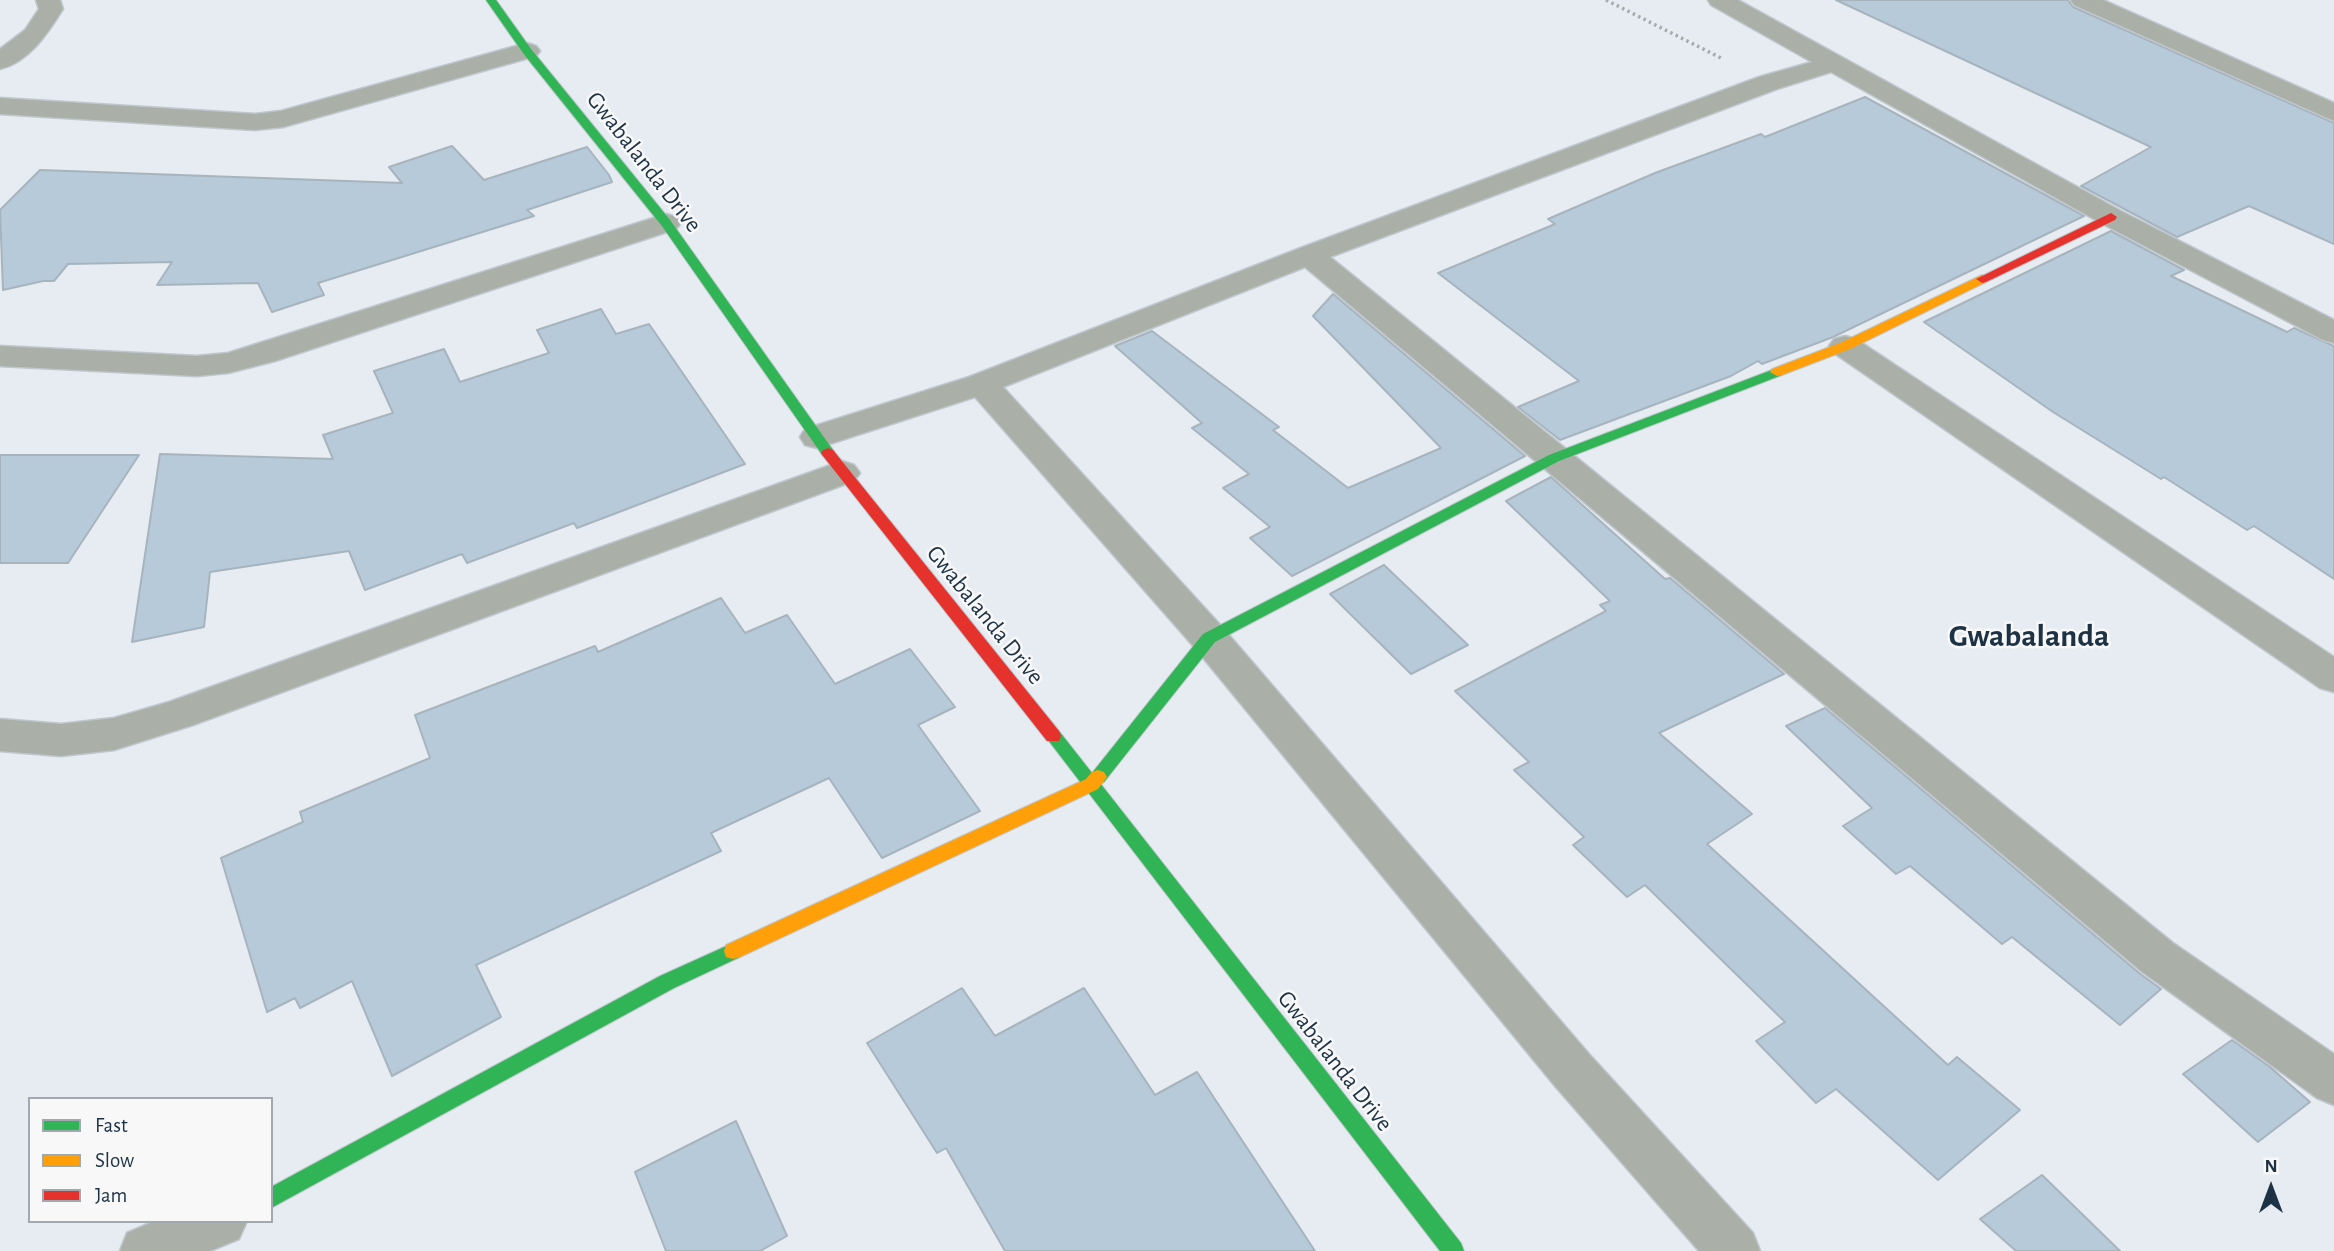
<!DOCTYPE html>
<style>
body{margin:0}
#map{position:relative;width:2334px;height:1251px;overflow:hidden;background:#e6ecf1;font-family:"Alegreya Sans",sans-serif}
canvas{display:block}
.legend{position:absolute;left:28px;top:1097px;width:245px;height:126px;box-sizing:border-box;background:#f8f8f8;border:2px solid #a0a9b0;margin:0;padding:9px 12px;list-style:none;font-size:21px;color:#1d3345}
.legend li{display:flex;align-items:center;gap:14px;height:35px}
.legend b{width:35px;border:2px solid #a0a9b0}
.north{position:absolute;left:2236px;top:1153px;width:70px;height:70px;-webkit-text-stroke:5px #f8f8f8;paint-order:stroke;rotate:0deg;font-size:19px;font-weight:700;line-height:28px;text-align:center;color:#1d3345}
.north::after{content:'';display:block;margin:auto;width:24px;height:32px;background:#1d3345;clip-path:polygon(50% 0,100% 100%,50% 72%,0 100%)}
</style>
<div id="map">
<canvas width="2334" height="1251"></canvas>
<ul class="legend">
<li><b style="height:9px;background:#30b455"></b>Fast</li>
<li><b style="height:9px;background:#ff9f0a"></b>Slow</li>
<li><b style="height:9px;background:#e5322d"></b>Jam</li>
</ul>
<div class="north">N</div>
</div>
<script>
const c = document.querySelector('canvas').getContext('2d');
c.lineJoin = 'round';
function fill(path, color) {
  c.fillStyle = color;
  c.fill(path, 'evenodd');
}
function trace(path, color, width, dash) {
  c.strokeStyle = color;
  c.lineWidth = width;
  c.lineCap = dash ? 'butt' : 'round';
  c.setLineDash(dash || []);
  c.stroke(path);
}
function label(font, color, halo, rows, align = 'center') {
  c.font = font + ' "Alegreya Sans",sans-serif';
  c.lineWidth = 5;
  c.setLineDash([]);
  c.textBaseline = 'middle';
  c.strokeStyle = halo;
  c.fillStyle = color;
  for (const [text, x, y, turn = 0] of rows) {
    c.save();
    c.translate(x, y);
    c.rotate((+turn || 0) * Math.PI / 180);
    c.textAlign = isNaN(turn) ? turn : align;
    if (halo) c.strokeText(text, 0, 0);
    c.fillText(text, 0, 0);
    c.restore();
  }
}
const building = new Path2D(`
 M1836,0H2068L2073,7L2334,123V244L2249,206L2177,237L2081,186L2151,147Z
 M1865,97L2084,216L1833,337L1762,364L1758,361L1731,376L1560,440L1518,407L1579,381L1438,273L1555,224L1548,219L1655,173L1761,134L1765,137Z
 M452,146L484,180L587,147L609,175L612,182L527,210L534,216L318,283L324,295L272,312L258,283L157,285L172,262L68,264L54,281H43L3,290L0,210L40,170L402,183L389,167Z
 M2111,231L2184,270L2171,276L2287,332L2294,328L2334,346V579L2254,526L2247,530L2164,477L2161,479L2053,412L1924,322Z
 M1333,294L1525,456L1292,576L1250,538L1270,527L1223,488L1249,474L1192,428L1202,423L1115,346L1152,331L1279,427L1273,430L1348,488L1441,448L1313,316Z
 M601,309L616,334L649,324L745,464L577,528L574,523L467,563L462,554L365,590L349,551L210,572L204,627L132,642L160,454L333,459L323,435L393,413L374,371L444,349L460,382L549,353L537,330Z
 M0,455H139L68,563H0Z
 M1551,477L1665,579L1670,578L1784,674L1659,733L1752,814L1707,844L1948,1065L1957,1057L2020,1110L1938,1180L1836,1089L1816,1103L1756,1041L1785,1022L1645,885L1627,897L1573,845L1584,837L1514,770L1529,762L1455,691L1606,611L1600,605L1610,601L1506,501Z
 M1384,565L1468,645L1411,674L1330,594Z
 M721,598L745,633L787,615L835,684L910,649L955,707L918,725L980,811L882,858L829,778L711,833L721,851L476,965L501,1017L392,1076L352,981L300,1008L295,998L267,1012L221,858L303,822L300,812L430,758L415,715L595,646L598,652Z
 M1825,708L2139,973L2161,989L2120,1025L2012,937L2002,944L1910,866L1896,874L1843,826L1872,808L1786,726Z
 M962,988L995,1036L1084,988L1155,1095L1197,1072L1315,1251H1005L946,1148L937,1153L867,1043Z
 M2232,1040L2270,1067L2310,1102L2258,1142L2183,1074Z
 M736,1121L787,1236L760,1251H666L635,1172Z
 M2042,1175L2120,1251H2016L1980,1219Z`);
fill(building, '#b7cad9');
trace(building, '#a7b4be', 2);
const street = new Path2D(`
 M36,0H60L63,9C48,33 29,62 0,69V49L25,30L39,9Z
 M1708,0H1738L2121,211L2334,320V343L2323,340L2101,223L1831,72L1777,89L1330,257L2173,943L2334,1054V1105L2317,1098L2141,971L1305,267L1003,387L1223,628L1589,1054L1753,1233L1760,1251H1699L1555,1086L1195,648L975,397L817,448L805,445L800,437L805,429L969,377L1298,249L1759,77L1812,62L1711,5Z
 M2071,0H2103L2334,103V121L2074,5Z
 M527,43L536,46L540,51L536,56L283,127L255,130L0,114V98L255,114L281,111Z
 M666,214L676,217L681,223L676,229L275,361L228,373L197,376L0,366V346L197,356L228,353Z
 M1845,336L1856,339L2334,657V692L2320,688L1834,353L1829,346L1834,339Z
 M842,461L854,465L860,473L854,481L193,725L114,750L61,756L0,751V719L61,724L114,718L169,702Z
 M155,1221H247L239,1239L210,1251H120L127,1233Z`);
const fast = new Path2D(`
 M486,0H496L531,49L670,220L833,450L835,453L833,456H823L662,226L523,53Z
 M1777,368L1784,372L1782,375L1559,461L1215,642L1104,782L1100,783L1461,1243L1464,1251H1440L1045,736L1047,731H1059L1092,773L1203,634L1549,455Z
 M733,943L740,945L742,951L740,957L674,988L271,1208V1187L660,976Z`);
const slow = new Path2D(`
 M1982,275L1988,279L1986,282L1850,349L1782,375L1777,376L1770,372L1772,369L1840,343Z
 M1098,770L1104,772L1107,777L1098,789L740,957L733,959L726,957L724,951L726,945L1086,779L1092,772Z`);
const jam = new Path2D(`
 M2111,213L2117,217L2115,220L1986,282L1982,283L1976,279Z
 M828,448L833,450L1059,731L1061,736L1059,741H1047L823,456L821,453L823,450Z`);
trace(street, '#bfc7ce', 3);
trace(fast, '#bfc7ce', 2);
trace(slow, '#bfc7ce', 2);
trace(jam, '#bfc7ce', 2);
trace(new Path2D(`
 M1606,0L1721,58`), '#a8abaa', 3.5, [2.5, 3.5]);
fill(street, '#aaafa7');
fill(fast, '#30b455');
fill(slow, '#ff9f0a');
fill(jam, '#e5322d');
label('24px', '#1d3345', '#f8f8f8', [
 ["Gwabalanda Drive",644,162,52],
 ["Gwabalanda Drive",985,615,51],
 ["Gwabalanda Drive",1335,1061,52]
]);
label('bold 32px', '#1d3345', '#f8f8f8', [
 ["Gwabalanda",2029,636]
]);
</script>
